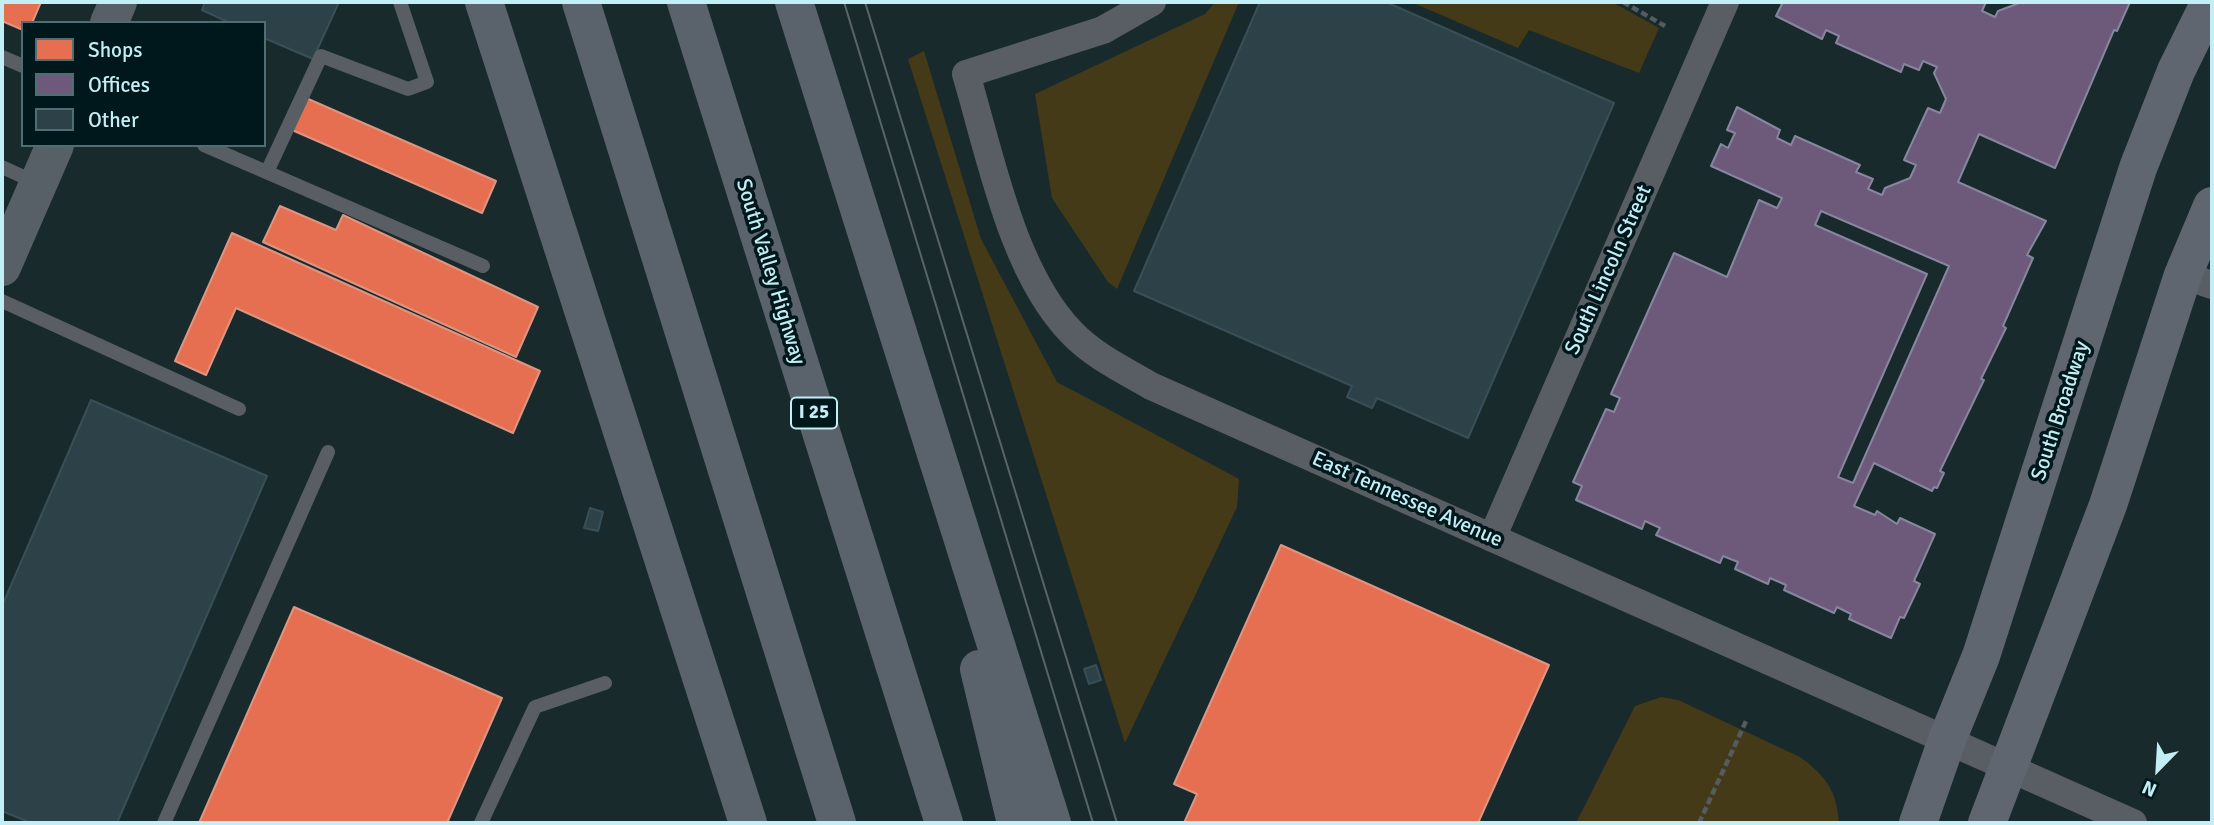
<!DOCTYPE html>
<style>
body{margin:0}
#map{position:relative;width:2214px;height:825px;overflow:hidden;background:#192a2c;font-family:Signika,sans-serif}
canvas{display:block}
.frame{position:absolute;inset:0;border:4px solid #c2eef5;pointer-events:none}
.legend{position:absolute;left:21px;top:21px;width:245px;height:126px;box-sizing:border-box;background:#00181c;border:2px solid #4e6e73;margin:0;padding:9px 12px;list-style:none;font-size:21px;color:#c2eef5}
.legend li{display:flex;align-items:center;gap:14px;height:35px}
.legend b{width:35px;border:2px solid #4e6e73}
.north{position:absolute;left:2123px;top:734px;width:70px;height:70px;-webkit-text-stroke:5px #00181c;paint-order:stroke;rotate:204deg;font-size:19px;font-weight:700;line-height:28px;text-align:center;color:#c2eef5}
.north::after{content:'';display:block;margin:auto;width:24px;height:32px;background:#c2eef5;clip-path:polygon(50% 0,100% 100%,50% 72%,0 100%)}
</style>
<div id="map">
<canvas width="2214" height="825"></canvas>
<div class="frame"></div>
<ul class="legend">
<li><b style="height:19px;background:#e76f51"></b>Shops</li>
<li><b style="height:19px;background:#6d597a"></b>Offices</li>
<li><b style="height:19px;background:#2c4248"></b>Other</li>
</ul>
<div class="north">N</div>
</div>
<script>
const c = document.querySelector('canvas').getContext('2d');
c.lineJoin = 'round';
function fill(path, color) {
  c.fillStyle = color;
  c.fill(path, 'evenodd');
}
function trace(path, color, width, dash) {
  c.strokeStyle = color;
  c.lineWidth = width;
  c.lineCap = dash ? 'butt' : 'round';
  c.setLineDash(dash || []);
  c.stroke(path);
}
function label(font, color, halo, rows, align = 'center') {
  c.font = font + ' Signika,sans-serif';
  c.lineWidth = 7;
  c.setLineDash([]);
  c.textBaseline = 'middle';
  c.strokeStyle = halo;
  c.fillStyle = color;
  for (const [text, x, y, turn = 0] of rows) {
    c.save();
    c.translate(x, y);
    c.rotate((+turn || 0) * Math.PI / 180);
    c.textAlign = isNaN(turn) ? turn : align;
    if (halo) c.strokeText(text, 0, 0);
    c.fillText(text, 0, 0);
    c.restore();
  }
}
fill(new Path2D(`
 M1215,2H1239L1117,289L1108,282L1052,198L1035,94L1205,14Z
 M1411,2H1612L1659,28L1639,73L1529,30L1518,48Z
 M924,51L981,239L1057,382L1239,479L1237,507L1125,743L908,59Z
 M1661,697L1678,700L1800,757C1826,776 1837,791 1839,823H1576L1635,706Z`), '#453a17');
const shops = new Path2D(`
 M2,2H41L32,23H23V30L2,21Z
 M306,98L496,181L482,213L292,130Z
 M280,206L336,230L343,215L538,307L516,357L263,242Z
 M232,233L540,371L513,433L236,308L206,375L175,361Z
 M1281,545L1549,665L1478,823H1184L1197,794L1174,784Z
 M294,607L502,698L447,823H199Z`);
fill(shops, '#e76f51');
trace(shops, '#dc9582', 2);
const offices = new Path2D(`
 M1783,2H1986L1982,11L1995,17L1998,11L2022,2H2130L2117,31L2114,30L2055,168L1979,134L1958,182L2046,221L2027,255L2033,258L2003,326L2006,328L1981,379L1984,380L1940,471L1944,473L1937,488L1934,487L1932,491L1874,463L1854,506L1875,515L1877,511L1897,524L1900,518L1935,534L1914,581L1920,584L1904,618L1900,617L1891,638L1849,619L1851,614L1837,607L1834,613L1784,590L1786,585L1770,578L1768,584L1735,569L1738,562L1723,556L1720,563L1656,535L1660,528L1645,521L1642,529L1576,500L1582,486L1573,482L1606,409L1614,412L1620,398L1611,394L1674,253L1727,277L1759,200L1777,208L1782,198L1711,166L1721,144L1728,148L1735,133L1727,130L1737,107L1780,130L1777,138L1791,145L1795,136L1860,165L1856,172L1873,179L1868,189L1882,195L1885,188L1910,178L1916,165L1904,160L1928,108L1940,113L1946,99L1934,73L1937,67L1923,61L1919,70L1904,64L1901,72L1836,43L1839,36L1826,30L1822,39L1776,16ZM1821,211L1949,266L1853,483L1838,477L1927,274L1815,225Z`);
fill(offices, '#6d597a');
trace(offices, '#86869f', 2);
const building = new Path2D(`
 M205,2H339L313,59L264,38V23H230L202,10Z
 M1260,2H1386L1614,103L1468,438L1377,398L1372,408L1347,397L1352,386L1134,291Z
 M91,400L267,476L117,823H31L2,811V606Z
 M590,508L603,512L598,531L584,528Z
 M1096,665L1101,680L1089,684L1084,669Z`);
fill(building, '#2c4248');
trace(building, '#374f57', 2);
trace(new Path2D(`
 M1623,2L1665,26
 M1699,823L1747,719`), '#545c62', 4.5, [7, 3.5]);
trace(new Path2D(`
 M2,57L23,66
 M204,145L483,266
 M2,167L37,183
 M267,172L321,56L408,89L427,82L400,2
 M2,301L239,409
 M164,823L328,452
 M481,823L535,707L605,683`), '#585e64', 14);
trace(new Path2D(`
 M1152,2L1103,30L966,74C990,154 1012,272 1072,333C1094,356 1124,370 1151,386L2133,823
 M2183,275L2212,285
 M1492,538L1725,2`), '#585e64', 28);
trace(new Path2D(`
 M109,23L118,2
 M2,267L55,145`), '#576067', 38);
trace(new Path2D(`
 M1918,823L1947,740L1981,656L2138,168L2176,71L2210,2
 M1987,823L2108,505L2183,275L2212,206`), '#5f666f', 38);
trace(new Path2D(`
 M484,2L748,823
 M581,2L837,823
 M686,2L944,823
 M794,2L1052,823
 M979,669L1016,823`), '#5a636c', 38);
trace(new Path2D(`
 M844,2L1093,823
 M865,2L1117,823`), '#5a6568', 2);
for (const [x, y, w] of [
 [814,413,46]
]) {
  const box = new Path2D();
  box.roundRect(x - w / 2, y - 15.5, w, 31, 5);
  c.fillStyle = '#00181c';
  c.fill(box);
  trace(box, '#c2eef5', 2);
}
label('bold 19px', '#c2eef5', null, [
 ["I 25",814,413]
]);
label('21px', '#c2eef5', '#00181c', [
 ["South Lincoln Street",1609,270,-66],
 ["South Valley Highway",770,272,73],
 ["South Broadway",2061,411,-72],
 ["East Tennessee Avenue",1407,500,24]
]);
</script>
